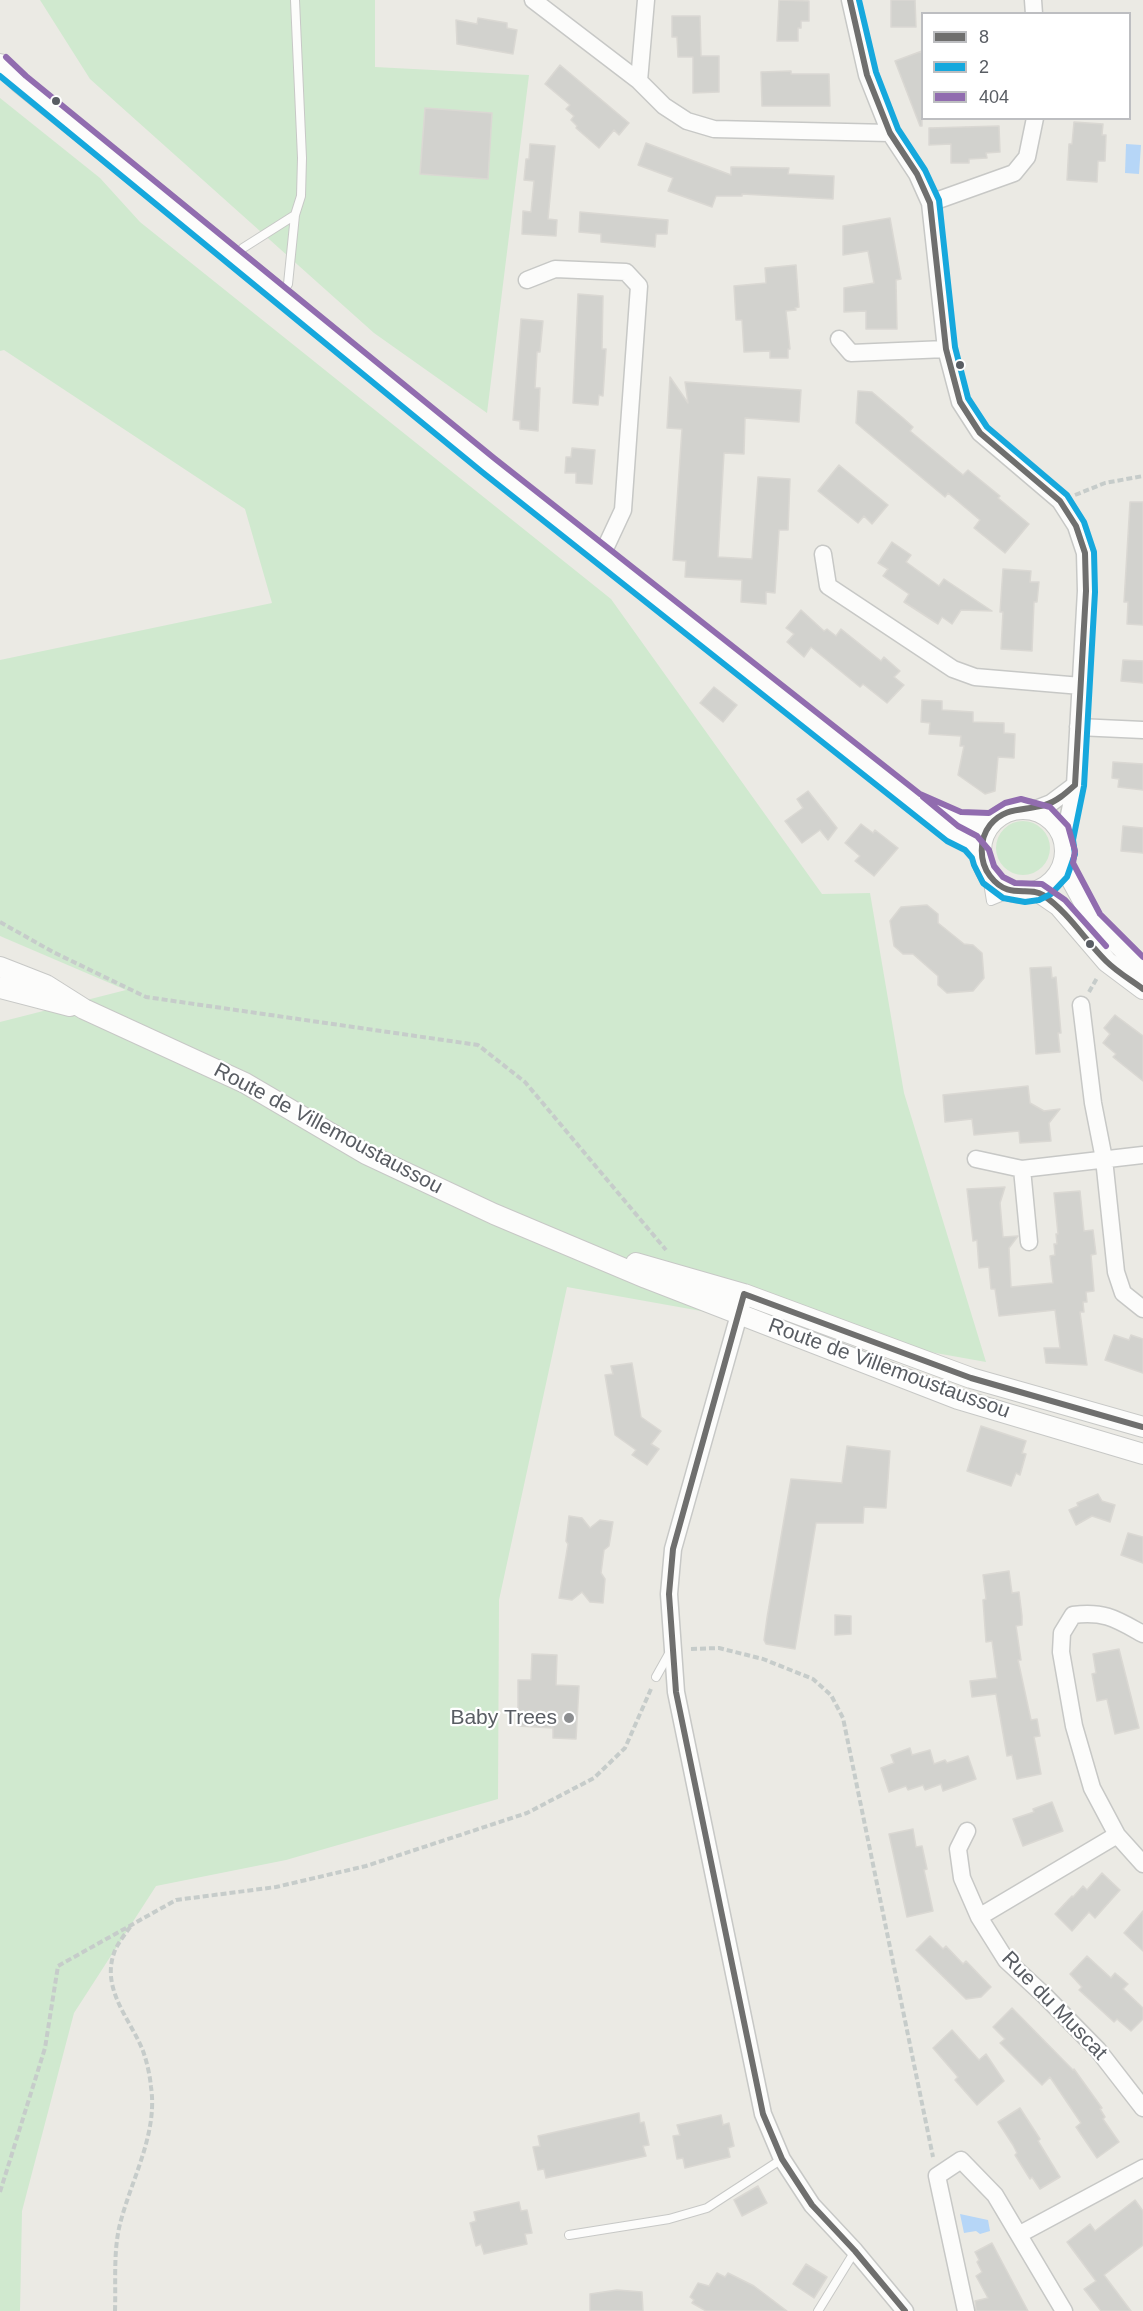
<!DOCTYPE html>
<style>
body{margin:0}
#map{position:relative;width:1143px;height:2311px;overflow:hidden;background:#ebeae4;font-family:Arial,sans-serif}
canvas{display:block}
.legend{position:absolute;left:921px;top:12px;width:210px;height:108px;box-sizing:border-box;background:#fff;border:2px solid #bdbec1;margin:0;padding:8px 10px;list-style:none;font-size:18px;color:#595d63}
.legend li{display:flex;align-items:center;gap:12px;height:30px}
.legend b{width:30px;border:2px solid #bdbec1}
</style>
<div id="map">
<canvas width="1143" height="2311"></canvas>
<ul class="legend">
<li><b style="height:8px;background:#6f6f6e"></b>8</li>
<li><b style="height:8px;background:#16a8dd"></b>2</li>
<li><b style="height:8px;background:#916caf"></b>404</li>
</ul>
</div>
<script>
const c = document.querySelector('canvas').getContext('2d');
c.lineJoin = 'round';
function fill(path, color) {
  c.fillStyle = color;
  c.fill(path, 'evenodd');
}
function trace(path, color, width, dash) {
  c.strokeStyle = color;
  c.lineWidth = width;
  c.lineCap = dash ? 'butt' : 'round';
  c.setLineDash(dash || []);
  c.stroke(path);
}
function label(font, color, halo, rows, align = 'center') {
  c.font = font + ' Arial,sans-serif';
  c.lineWidth = 4.5;
  c.setLineDash([]);
  c.textBaseline = 'middle';
  c.strokeStyle = halo;
  c.fillStyle = color;
  for (const [text, x, y, turn = 0] of rows) {
    c.save();
    c.translate(x, y);
    c.rotate((+turn || 0) * Math.PI / 180);
    c.textAlign = isNaN(turn) ? turn : align;
    if (halo) c.strokeText(text, 0, 0);
    c.fillText(text, 0, 0);
    c.restore();
  }
}
fill(new Path2D(`
 M40,0H375V67L529,75L487,413L374,333L90,79Z
 M0,98L100,178L140,222L611,599L822,894L870,893L904,1093L986,1362L567,1287L499,1600L498,1799L286,1860L156,1886L74,2013L22,2211L20,2311H0V1022L126,990L0,936V660L272,603L245,509L4,350L0,351Z
 M996 848a27 27 0 1 1 54 0a27 27 0 1 1-54 0Z`), '#d0e9cf');
fill(new Path2D(`
 M1126,144L1141,145L1139,174L1125,173Z
 M960,2214L988,2220L990,2231L980,2234L976,2231L964,2233Z`), '#b6d6f7');
const building = new Path2D(`
 M779,0L809,1V21H801V28H798V41H777Z
 M891,0H915L916,27H891Z
 M672,16H700L701,56H719V92L693,93V57H678L677,37H672Z
 M478,18L507,23V28L517,30L513,54L457,44L456,20L477,24Z
 M922,51V126H920L895,61Z
 M560,65L629,123L619,135L614,130L599,148L576,128L577,126L571,120L574,116L566,109L570,105L545,84Z
 M791,71V74H829L830,106H762L761,72Z
 M425,108L492,113L488,179L420,174Z
 M1074,122L1103,124L1102,135H1106L1105,161H1098L1097,182L1067,180L1069,144H1072Z
 M999,126L1000,152L986,153L987,158L969,159V163H951V144L929,145V128Z
 M646,143L731,175V167L789,168L788,174L834,176L833,199L742,194V196H716L712,207L668,191L673,178L638,165Z
 M530,144L555,146L548,219L557,220L556,236L522,234L523,211L531,212L534,181L524,180L526,159H529Z
 M580,212L668,220L667,234H656L655,247L601,242V234L579,232Z
 M890,218L901,279L896,280L897,329H866V311L844,312V288L874,283L868,251L843,255V226Z
 M796,265L799,307L795,308L796,310L786,311L790,349H788V358H770V351L744,352L742,320H736L734,286L766,283L765,268Z
 M578,294L603,296L602,349H606L603,396L599,395L598,405L573,403Z
 M521,319L543,321L540,352H537L535,388H540L538,431L520,429V421L513,420Z
 M670,377L688,403L685,382L801,390L799,422L745,418L744,454L724,453L718,557L752,559L758,477L790,479L788,530H779L775,593L766,592V604L741,602L742,580L685,577L686,561L673,560L682,429L667,428Z
 M858,391L872,392L903,418L913,427L910,431L922,441L963,475L968,470L1000,496L998,498L1029,524L1005,553L974,528L980,520L948,493L945,497L856,423Z
 M572,448L595,450L592,484L576,483V473H565L566,457H571Z
 M839,465L888,505L872,524L864,516L858,523L818,491Z
 M1130,502H1143V625L1127,624L1128,602H1124Z
 M892,542L911,555L906,562L939,586L944,579L992,611L961,610L952,624L942,617L938,624L904,602L909,594L883,576L888,569L878,563Z
 M1003,569L1031,571L1030,582H1039L1037,602H1034L1032,651L1001,649L1003,612H1000Z
 M801,610L824,631L827,629L836,636L841,629L881,661L884,657L900,671L894,677L904,685L887,703L863,684L860,687L811,647L804,657L787,642L794,634L786,628Z
 M1123,660L1143,661V683L1121,681Z
 M714,687L737,705L723,722L700,703Z
 M922,700L942,701V710L973,712V722L1004,723V733L1015,734L1014,758L998,757L995,791L985,794L958,775L964,746H960L961,736L929,734L930,723L921,722Z
 M1113,762L1143,764V790L1118,787L1119,779L1112,778Z
 M808,791L837,828L828,840L820,830L802,843L785,821L803,808L797,799Z
 M861,824L873,833L875,830L898,848L874,876L855,861L860,856L845,843Z
 M1123,826L1143,828V853L1121,851Z
 M927,905L938,914V923L964,944L973,945L982,953L984,978L973,991L947,993L938,985V976L913,954H903L894,946L890,921L901,907Z
 M1051,967L1052,978L1056,977L1061,1033H1058L1060,1052L1036,1054L1030,968Z
 M1115,1015L1143,1036V1081L1113,1057L1116,1054L1103,1043L1110,1034L1104,1028Z
 M1028,1086L1030,1103L1044,1111L1060,1109L1049,1123L1051,1141L1020,1143L1019,1131L974,1135L972,1119L945,1122L943,1095Z
 M1005,1187L1000,1203L1003,1237L1018,1236L1009,1248L1011,1287L1053,1283L1050,1256L1055,1255L1054,1244H1057L1056,1234H1058L1054,1193L1080,1191L1084,1231L1093,1230L1096,1254L1091,1255L1094,1291L1086,1292L1087,1302H1083L1084,1312H1080L1087,1365L1046,1363L1044,1348H1060L1055,1310L999,1316L995,1289H991L989,1267L979,1268L977,1240L973,1241L967,1189Z
 M1114,1335L1129,1340L1131,1335L1143,1339V1373L1105,1360Z
 M632,1363L641,1417L661,1431L651,1444L659,1449L647,1465L632,1455L636,1450L615,1435L605,1375L613,1374L611,1366Z
 M981,1426L1026,1441L1022,1453L1026,1454L1020,1475L1016,1473L1011,1486L967,1471Z
 M847,1446L890,1451L886,1508L864,1507L863,1523H816L795,1649L766,1644L764,1640L767,1618L791,1479L842,1483Z
 M1098,1494L1102,1501L1115,1505L1110,1522L1092,1516L1076,1525L1069,1510L1078,1506L1077,1503Z
 M569,1516L582,1518L590,1528L600,1520L613,1522L609,1546L604,1550L601,1573L605,1579L603,1603L590,1602L582,1592L572,1600L559,1598L568,1544L566,1541Z
 M1128,1533L1143,1537V1563L1121,1555Z
 M1009,1571L1012,1593L1019,1592L1022,1616V1625L1016,1626L1021,1660H1018L1031,1720L1037,1719L1040,1736L1034,1737L1041,1774L1017,1779L1012,1755L1007,1756L996,1694L972,1697L970,1681L997,1678L992,1641L986,1642L983,1600L986,1599L983,1575Z
 M835,1615L851,1616V1634L835,1635Z
 M1119,1649L1139,1728L1115,1734L1107,1699L1097,1701L1092,1674L1096,1673L1093,1654Z
 M532,1654L557,1655L556,1685L579,1686L576,1739L553,1738V1728L518,1726V1680H531Z
 M910,1748L912,1755L930,1750L934,1764L945,1760L947,1763L968,1756L976,1779L943,1791L941,1784L925,1790L923,1785L908,1790L906,1786L889,1792L881,1768L894,1763L891,1755Z
 M1052,1802L1063,1831L1023,1846L1013,1819L1034,1812L1033,1809Z
 M913,1829L916,1847L922,1846L927,1869L924,1870L933,1911L907,1917L889,1834Z
 M1102,1873L1120,1890L1095,1918L1089,1912L1072,1931L1055,1914L1072,1896L1073,1897L1083,1886L1087,1890Z
 M1143,1911V1951L1124,1933Z
 M930,1936L943,1949L946,1946L963,1964L966,1961L991,1987L981,1997L966,1999L916,1950Z
 M1087,1956L1111,1978L1115,1973L1128,1984L1123,1989L1143,2008V2019L1131,2031L1117,2019L1114,2022L1090,2000L1079,1990L1082,1987L1070,1974Z
 M1012,2008L1073,2070L1074,2069L1102,2108L1100,2109L1105,2117L1103,2119L1119,2142L1097,2158L1076,2127L1081,2123L1050,2077L1042,2085L1000,2043L1005,2039L993,2027Z
 M952,2030L979,2060L986,2054L1004,2081L977,2105L955,2080L958,2077L933,2048Z
 M1020,2108L1040,2139L1038,2141L1060,2177L1040,2189L1032,2177L1030,2179L1015,2155L1017,2153L1013,2145L998,2122Z
 M639,2113L640,2123L644,2122L649,2145L643,2146L646,2156L546,2178L544,2169L538,2170L533,2147L540,2146L538,2136Z
 M721,2115L723,2125L729,2123L734,2146L728,2148L730,2157L685,2168L683,2158L677,2159L673,2136L680,2135L677,2125Z
 M758,2186L767,2203L742,2216L734,2200Z
 M1135,2200L1143,2211V2245L1104,2275L1131,2311H1101L1084,2289L1096,2281L1067,2242L1090,2224L1095,2231Z
 M519,2202L521,2211L527,2210L532,2233L525,2234L527,2244L484,2254L481,2244L476,2246L470,2223L476,2221L474,2212Z
 M992,2243L1002,2262L1028,2311H976L975,2301L988,2298L976,2276L982,2272L977,2262L979,2260L975,2252Z
 M806,2264L827,2277L814,2298L793,2284Z
 M717,2273L725,2277L728,2273L754,2286L787,2311H706L692,2303L694,2300L690,2297L698,2283L709,2286Z
 M617,2290L642,2292L643,2311H590V2294Z`);
fill(building, '#d2d2ce');
trace(building, '#dad8d3', 1.5);
const service = new Path2D(`
 M235,257L243,248L295,215
 M281,295L288,284L295,215L301,196L302,158L295,0
 M986,870L991,901L1013,892
 M656,1677L670,1652
 M569,2235L669,2219L707,2208L782,2159
 M818,2311L855,2251`);
const minor = new Path2D(`
 M533,0L639,81L664,106L687,121L714,129L890,133
 M850,0L867,75L890,133L917,174L930,203L946,349L960,402L980,433L1060,501L1076,526L1085,553L1086,591L1075,785L1064,840
 M1033,0L1034,14
 M639,81L646,0
 M930,203L1014,173L1027,157L1035,118
 M527,280L555,269L626,272L639,286L623,510L602,555
 M839,339L851,353L946,349
 M823,554L828,586L953,669L975,677L1081,686
 M1078,727L1143,730
 M1033,810L1051,803L1075,785
 M1081,1005L1093,1103L1104,1159L1116,1272L1123,1293L1143,1309
 M976,1159L1022,1169
 M1029,1242L1022,1169L1143,1155
 M742,1304L673,1549L669,1594L676,1692L763,2114L782,2159L812,2205L855,2251L905,2311
 M1143,1634C1116,1619 1105,1611 1073,1615L1062,1633L1061,1652L1074,1726L1092,1788L1117,1835L1143,1864
 M967,1831L958,1849L962,1878L979,1917L1006,1960L1045,1996L1098,2050L1143,2108
 M979,1917L1117,1835
 M1020,2234L1143,2168
 M966,2311L937,2176L961,2160L995,2195L1064,2311`);
const tertiary = new Path2D(`
 M0,64L20,83L235,257L488,465L953,834L971,843L981,854
 M981 851a42 42 0 1 1 84 0a42 42 0 1 1-84 0Z
 M934,811L959,821L992,822
 M1063,864L1093,919L1134,960L1143,974
 M1037,891L1059,906L1107,962L1143,989
 M0,967L46,985L84,1009L245,1083L366,1154L494,1214L646,1278L958,1399L1143,1454
 M0,988L70,1006
 M636,1263L744,1294L971,1378L1143,1427`);
trace(service, '#c7c8c6', 10);
trace(minor, '#c7c8c6', 19);
trace(tertiary, '#c7c8c6', 22);
trace(new Path2D(`
 M1075,495L1105,483L1143,476
 M0,922L53,952L146,997L478,1045L525,1082L666,1250
 M1089,992L1097,978
 M691,1649L719,1648L763,1659L813,1679L831,1695L843,1718L933,2157
 M0,2192L45,2048L58,1966L176,1900L276,1887L366,1866L527,1813L594,1778L625,1748L651,1689
 M115,2311C116,2283 113,2252 120,2224C131,2180 158,2134 151,2087C150,2076 147,2062 143,2051C131,2020 101,1990 114,1953C117,1944 125,1934 131,1926`), '#c6ccca', 4, [6, 3]);
trace(service, '#fcfcfb', 8);
trace(minor, '#fcfcfb', 16);
trace(tertiary, '#fcfcfb', 20);
trace(new Path2D(`
 M850,0L867,75L890,133L917,174L930,203L946,349L960,402L980,433L1060,501L1076,526L1085,553L1086,591L1075,785C1066,793 1056,802 1045,805C1025,811 1005,806 990,825C979,839 979,862 990,876C1009,901 1028,885 1043,895C1069,913 1084,939 1106,961C1117,972 1131,980 1143,989
 M905,2311L855,2251L812,2205L782,2159L763,2114L676,1692L669,1594L673,1549L744,1294L971,1378L1143,1427`), '#6f6f6e', 6);
trace(new Path2D(`
 M0,76L482,472L947,841L965,850L972,858L974,865L983,883L1003,898L1025,902L1039,900L1051,894L1067,877L1075,854L1073,840L1084,786L1095,592L1094,552L1084,522L1067,495L987,427L968,398L955,347L939,200L925,170L898,129L876,72L859,0`), '#16a8dd', 6);
trace(new Path2D(`
 M6,57L26,76L494,458L920,794L961,812L989,813L1005,803L1021,799L1050,807L1068,826L1075,851L1073,863L1100,914L1143,957
 M923,797L958,826L977,836L989,850L994,866L1003,877L1015,883L1042,884L1065,900L1106,946`), '#916caf', 6);
for (const [x, y, r, color] of [
 [56,101,5,"#595d63"],
 [960,365,5,"#595d63"],
 [1090,944,5,"#595d63"],
 [569,1718,6,"#8c8e90"]
]) {
  const dot = new Path2D();
  dot.arc(x, y, r, 0, 2 * Math.PI);
  c.fillStyle = color;
  c.fill(dot);
  trace(dot, '#fff', 2);
}
label('21px', '#595d63', '#fff', [
 ["Route de Villemoustaussou",328,1129,28],
 ["Route de Villemoustaussou",889,1369,20],
 ["Rue du Muscat",1054,2006,46]
]);
label('21px', '#595d63', '#fff', [
 ["Baby Trees",557,1718]
], 'right');
</script>
